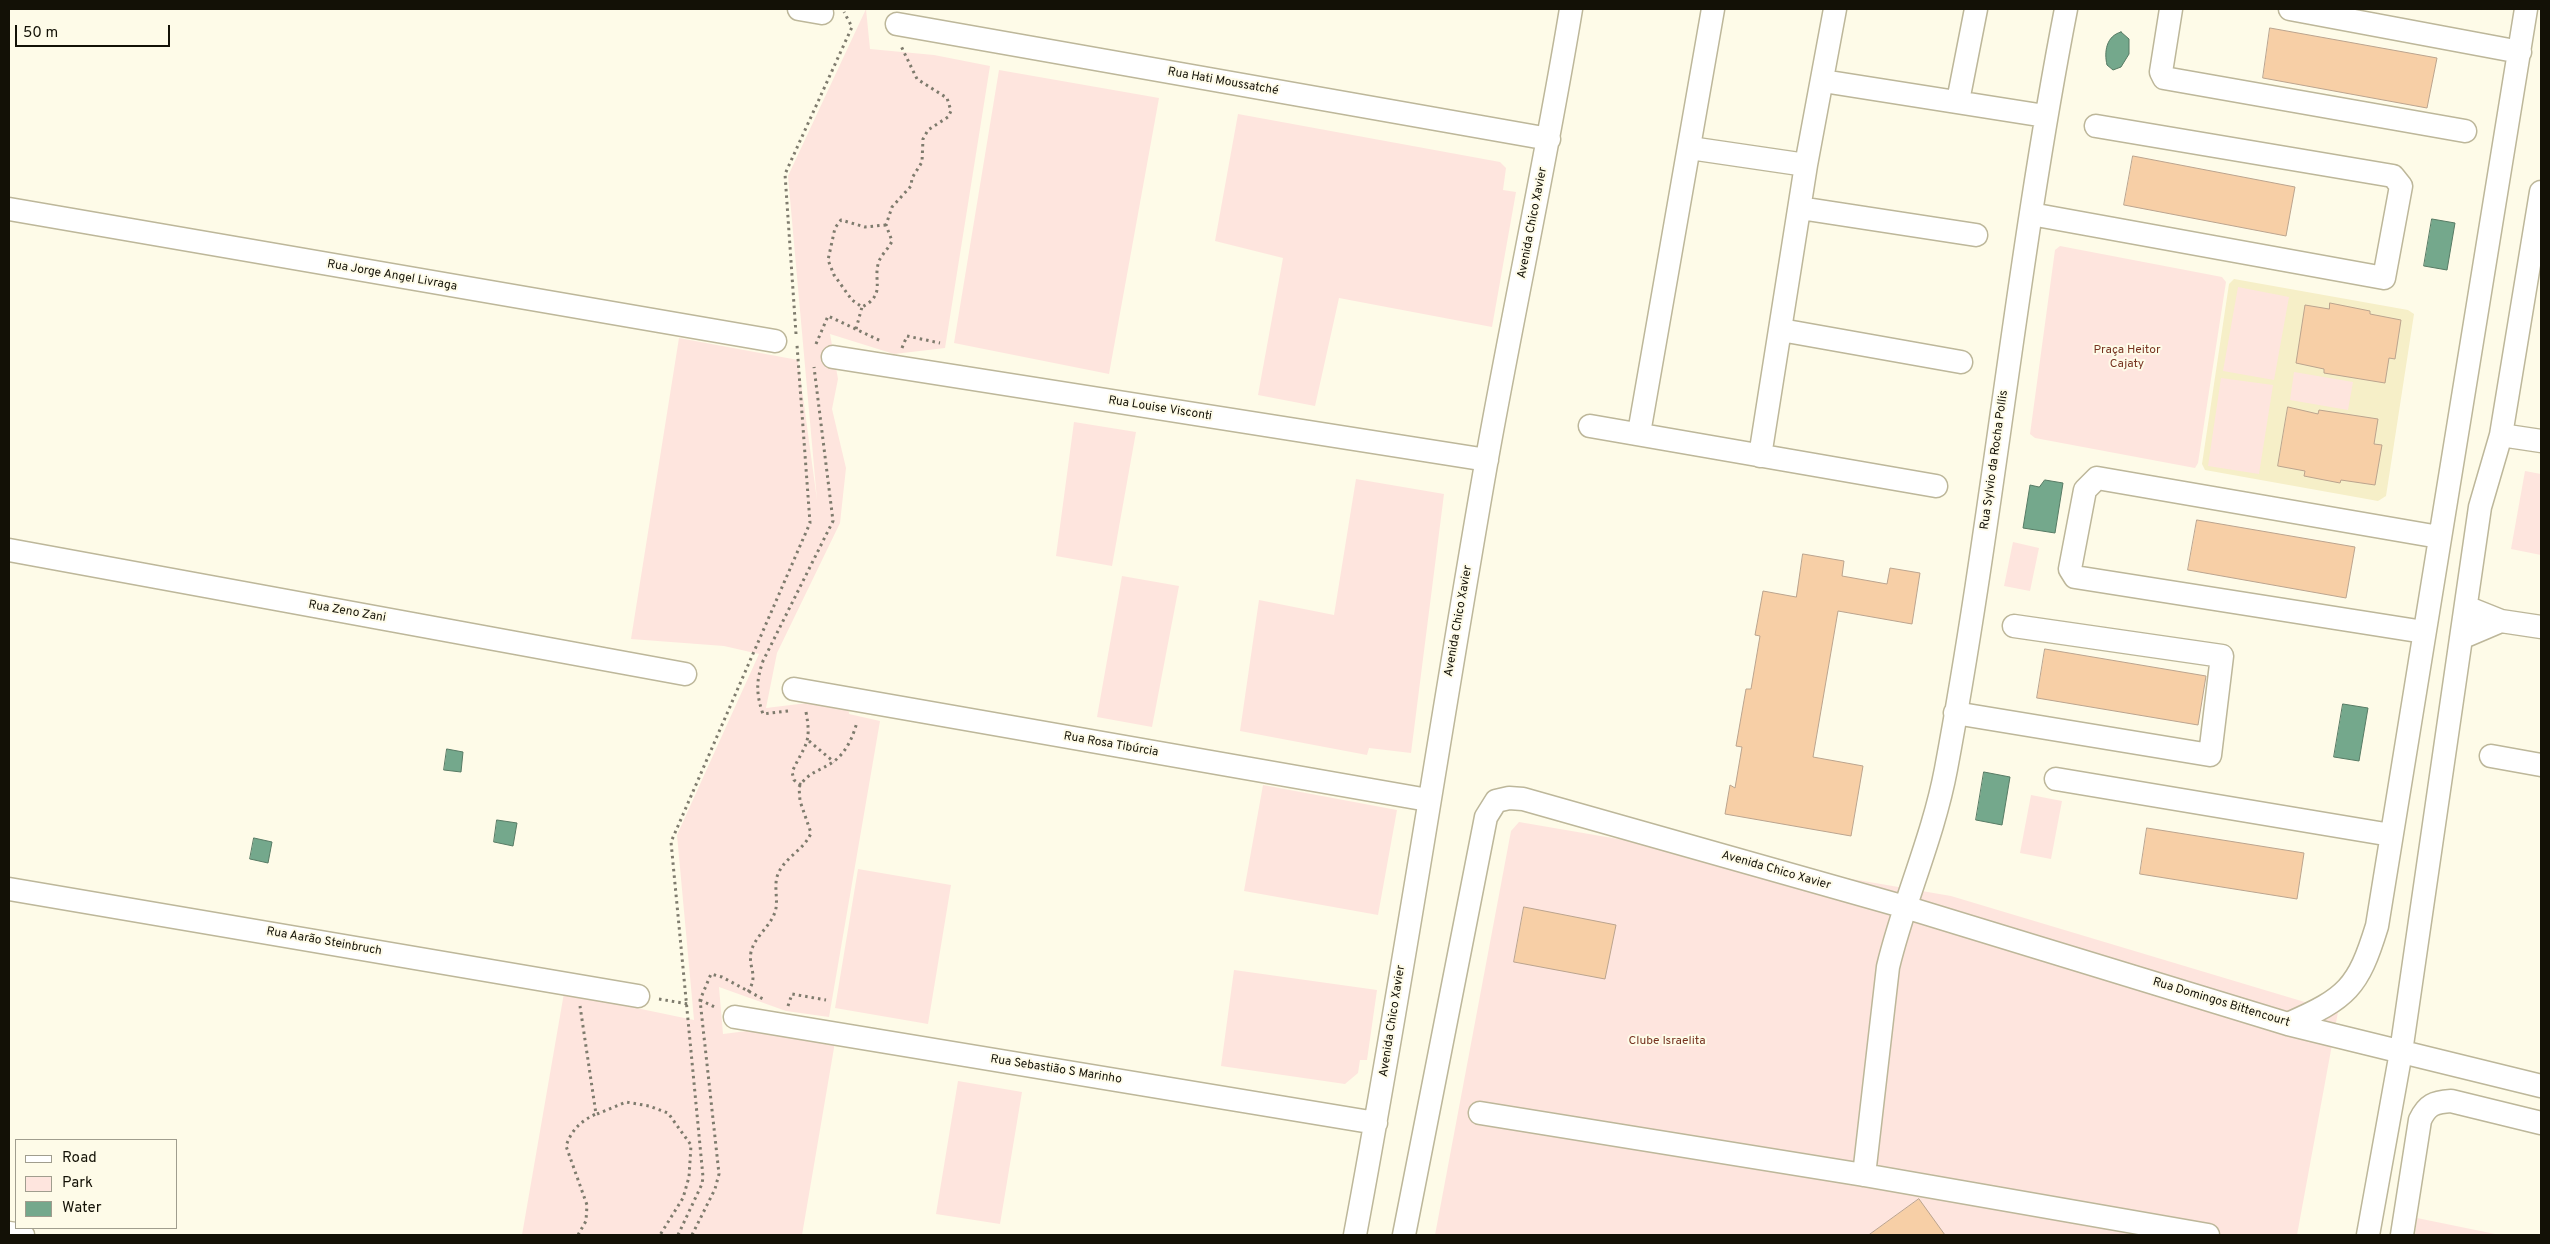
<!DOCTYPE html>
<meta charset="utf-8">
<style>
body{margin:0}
#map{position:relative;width:2550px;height:1244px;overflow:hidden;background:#fefbe8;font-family:Overpass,sans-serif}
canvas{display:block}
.frame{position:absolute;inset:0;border:10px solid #131106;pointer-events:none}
.legend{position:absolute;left:15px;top:1139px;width:162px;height:90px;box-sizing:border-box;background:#fefbe8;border:1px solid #a09d8e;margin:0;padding:6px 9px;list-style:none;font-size:15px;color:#131106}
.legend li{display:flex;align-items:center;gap:10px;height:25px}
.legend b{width:25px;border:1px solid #a09d8e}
.scale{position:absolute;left:15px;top:25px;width:155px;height:22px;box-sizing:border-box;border:2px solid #131106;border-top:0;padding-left:6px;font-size:15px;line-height:18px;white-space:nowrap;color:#131106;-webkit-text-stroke:4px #fefbe8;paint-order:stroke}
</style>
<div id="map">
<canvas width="2550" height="1244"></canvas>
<div class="frame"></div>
<ul class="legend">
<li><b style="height:6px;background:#fff"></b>Road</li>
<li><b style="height:14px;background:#fee5de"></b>Park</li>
<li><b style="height:14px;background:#74a88c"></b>Water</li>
</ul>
<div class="scale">50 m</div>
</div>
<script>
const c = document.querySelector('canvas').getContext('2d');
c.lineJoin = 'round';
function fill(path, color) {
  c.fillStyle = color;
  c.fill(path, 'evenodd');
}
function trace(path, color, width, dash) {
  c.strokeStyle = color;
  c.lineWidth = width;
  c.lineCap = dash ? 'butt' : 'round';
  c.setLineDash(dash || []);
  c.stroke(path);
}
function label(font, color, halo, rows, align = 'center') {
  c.font = font + ' Overpass,sans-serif';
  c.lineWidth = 4;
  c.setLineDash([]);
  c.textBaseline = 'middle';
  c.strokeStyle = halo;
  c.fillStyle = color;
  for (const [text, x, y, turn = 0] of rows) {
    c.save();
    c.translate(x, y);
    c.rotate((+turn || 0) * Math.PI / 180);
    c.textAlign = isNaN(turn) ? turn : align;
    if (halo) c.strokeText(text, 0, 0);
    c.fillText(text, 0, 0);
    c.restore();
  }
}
fill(new Path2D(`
 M2234,279L2408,310L2414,314L2386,496L2378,501L2205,470L2202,464L2229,284Z`), '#f6efc8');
fill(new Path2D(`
 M866,9L870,49L934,55L990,66L945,348L894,354L830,334L838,379L832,409L846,468L840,523L777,653L766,708L832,700L848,703L849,714L880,721L829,1017L786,1011L719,987L723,1034L763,1029L835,1042L802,1235H522L564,993L694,1020L677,835L759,654L724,646L631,639L679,338L798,360L817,500L788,176Z
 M999,70L1159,98L1109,374L954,343Z
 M1238,114L1500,162L1506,168L1503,190L1516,192L1492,327L1339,298L1315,406L1258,395L1283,258L1215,241Z
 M2060,246L2222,277L2226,282L2198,463L2195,468L2035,438L2030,434L2055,250Z
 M2238,287L2289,297L2274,380L2223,371Z
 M2294,372L2353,382L2348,410L2290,400Z
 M2221,378L2273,385L2259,474L2208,466Z
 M1074,422L1136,432L1112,566L1056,556Z
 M2525,471L2541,474V555L2511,549Z
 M1356,479L1444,494L1411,753L1369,748L1367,755L1240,731L1259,600L1334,615Z
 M2013,542L2039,548L2030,591L2004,586Z
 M1122,576L1179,586L1152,727L1097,717Z
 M1263,785L1397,810L1378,915L1244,891Z
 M2031,795L2062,801L2051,859L2020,853Z
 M1519,822L1951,896L2338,1012L2297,1235H1435L1511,831Z
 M858,869L951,885L928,1024L835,1008Z
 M1234,970L1377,990L1367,1060H1360L1358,1073L1345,1084L1221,1066Z
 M958,1081L1022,1092L1000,1224L936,1214Z
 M2417,1218L2500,1235H2415Z`), '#fee5de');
const water = new Path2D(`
 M2121,32L2129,39V54L2121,67L2113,70L2107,65C2104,52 2106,36 2121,32Z
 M2432,219L2455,223L2447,270L2424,266Z
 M2045,480L2063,483L2055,533L2023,528L2030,485L2039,487Z
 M2343,704L2368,708L2359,761L2334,757Z
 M447,749L463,752L461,772L444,770Z
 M1984,772L2010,777L2002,825L1976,820Z
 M497,820L517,823L513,846L494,842Z
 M254,838L272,842L268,863L250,859Z`);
fill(water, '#74a88c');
trace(water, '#577b64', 1);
const building = new Path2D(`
 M2270,28L2437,58L2427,108L2263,78Z
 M2133,156L2295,187L2286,236L2124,205Z
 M2330,303L2370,311V314L2401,320L2395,359L2389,358L2385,383L2324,373V369L2296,363L2305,305L2329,309Z
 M2288,407L2318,414L2319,410L2378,419L2374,444L2382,445L2375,485L2341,480L2340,483L2304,476L2305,471L2278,466Z
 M2197,520L2355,547L2346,598L2188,570Z
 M1803,554L1844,561L1842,576L1887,584L1890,568L1920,573L1912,624L1838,611L1813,757L1863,766L1851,836L1725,814L1730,785L1735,788L1742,747L1736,746L1746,689H1751L1760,636L1755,635L1763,591L1796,597Z
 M2045,649L2206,676L2198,725L2037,698Z
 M2147,828L2304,853L2297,899L2140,874Z
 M1524,907L1616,925L1605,979L1514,962Z
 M1919,1199L1945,1235H1869Z`);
fill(building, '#f7cfa6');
trace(building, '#bba48e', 1);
const minor = new Path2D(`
 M799,9L822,13
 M2171,9L2161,72L2164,78L2465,131
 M2290,9L2520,52
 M897,24L1549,139
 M1823,81L2045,116
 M1958,101L1976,9
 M1690,148L1806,165
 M1800,208L1976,235
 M9,209L775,341
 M2031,214L2384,278L2401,186L2393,176L2096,126
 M1781,330L1961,362
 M833,357L1487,460
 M1590,426L1936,486
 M1639,433L1713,9
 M2501,435L2541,441
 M1760,456L1806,165L1835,9
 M9,550L685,674
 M2501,621L2541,627
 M2424,632L2075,577L2070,569L2085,490L2097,478L2439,537
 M2461,638L2501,621L2466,607
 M794,689L1428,800
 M1955,713L2210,755L2222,656L2014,626
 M2491,756L2541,765
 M2056,779L2391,835
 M9,889L638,996
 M735,1017L1376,1123
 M2288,1024C2347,998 2358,988 2377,926L2526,9
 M1480,1113L1864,1175L2208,1235
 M1864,1175L1888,967C1904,900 1933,838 1946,769C1993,517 2017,261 2066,9
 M9,1233L23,1235
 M1355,1235C1403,979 1441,721 1486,464C1513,312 1546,161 1571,9
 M1404,1235L1486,817L1496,801L1509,798L1523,799L1905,907L2288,1024L2541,1086
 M2368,1235L2401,1052L2480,507L2501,435L2541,192
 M2402,1235L2420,1120C2427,1105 2434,1102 2451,1101L2541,1123`);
trace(minor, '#bdb79a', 25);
trace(new Path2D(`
 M886,225L865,227L841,220L835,228L828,260L834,275L852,300L862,307C887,294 872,281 879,261C882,254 889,248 892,241L886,225L892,207L911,186L912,178L922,162L923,139L928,130L948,117L951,111L947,98L917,79L901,46
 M856,329L862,307
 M796,334L785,174L852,27L844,12
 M816,344L828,316L881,341
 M902,348L907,336L940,343
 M788,711L763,714C756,694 756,681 763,661L833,521L814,367
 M809,741L834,762
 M801,785L794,780L792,772C805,744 812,744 806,712
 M748,992C759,974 748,969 751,952C755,936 770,927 775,912C779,901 773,886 778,874C785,857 804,850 811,833L800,801L799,787C808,772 820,771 833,762C846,753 853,737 857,722
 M659,999L688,1004
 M700,1000L717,1008
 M788,1006L792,994L826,1000
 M597,1114L626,1102L649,1106L668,1113L691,1145L689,1177L683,1198L660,1235
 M578,1235L586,1221L587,1205L566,1146C572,1129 581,1121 596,1114L580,1006
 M678,1235L702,1184L703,1177L671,842L810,523L797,345
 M692,1235L715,1189L719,1174L700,1000L711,974L722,977L763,999`), '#7e7b6d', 3, [2.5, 4]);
trace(minor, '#fff', 22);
label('12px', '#131106', '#fefbe8', [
 ["Rua Hati Moussatché",1223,82,10],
 ["Avenida Chico Xavier",1533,223,-79],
 ["Rua Jorge Angel Livraga",392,276,10],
 ["Rua Louise Visconti",1160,409,9],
 ["Rua Sylvio da Rocha Pollis",1995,460,-82],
 ["Rua Zeno Zani",347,612,10],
 ["Avenida Chico Xavier",1459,621,-80],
 ["Rua Rosa Tibúrcia",1111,745,10],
 ["Avenida Chico Xavier",1776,871,16],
 ["Rua Aarão Steinbruch",324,942,10],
 ["Rua Domingos Bittencourt",2221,1003,17],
 ["Avenida Chico Xavier",1393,1021,-81],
 ["Rua Sebastião S Marinho",1056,1070,9]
]);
label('12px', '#763320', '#fefbe8', [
 ["Praça Heitor",2127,351],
 ["Cajaty",2127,365],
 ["Clube Israelita",1667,1042]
]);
</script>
